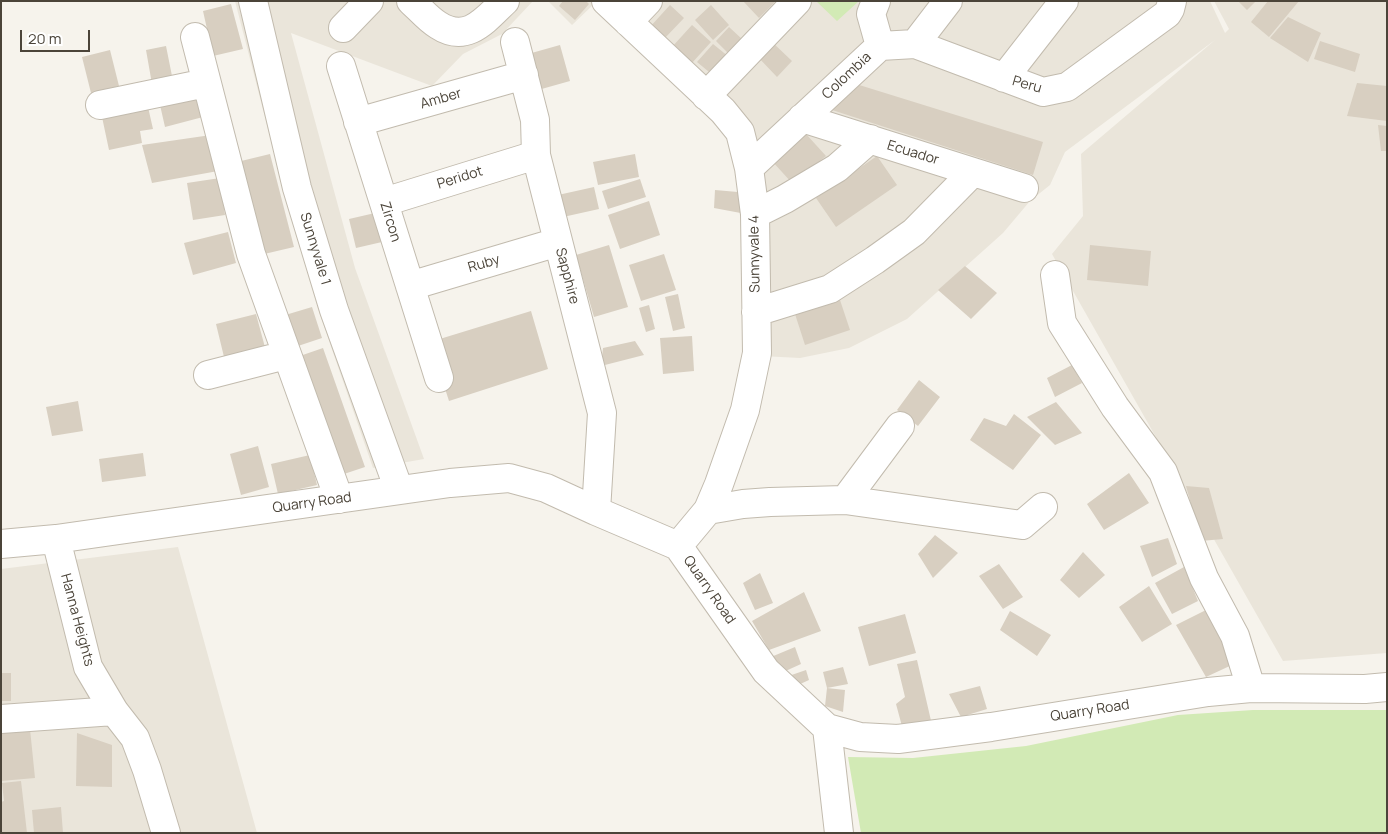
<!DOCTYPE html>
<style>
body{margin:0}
#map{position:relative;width:1388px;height:834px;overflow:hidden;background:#f6f3ec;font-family:Manrope,sans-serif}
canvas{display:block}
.frame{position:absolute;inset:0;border:2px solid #4b4439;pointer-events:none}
.scale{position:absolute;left:20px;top:30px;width:70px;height:22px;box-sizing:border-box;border:2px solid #4b4439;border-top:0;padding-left:6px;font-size:15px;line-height:18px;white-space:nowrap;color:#4b4439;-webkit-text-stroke:4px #fff;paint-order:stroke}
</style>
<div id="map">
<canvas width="1388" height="834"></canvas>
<div class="frame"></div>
<div class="scale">20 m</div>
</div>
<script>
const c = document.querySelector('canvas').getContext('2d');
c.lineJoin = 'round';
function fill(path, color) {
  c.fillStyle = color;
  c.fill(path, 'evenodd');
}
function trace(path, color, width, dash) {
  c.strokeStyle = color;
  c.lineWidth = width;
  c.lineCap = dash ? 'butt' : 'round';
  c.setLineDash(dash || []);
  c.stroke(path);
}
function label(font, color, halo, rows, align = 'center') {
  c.font = font + ' Manrope,sans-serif';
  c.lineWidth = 5;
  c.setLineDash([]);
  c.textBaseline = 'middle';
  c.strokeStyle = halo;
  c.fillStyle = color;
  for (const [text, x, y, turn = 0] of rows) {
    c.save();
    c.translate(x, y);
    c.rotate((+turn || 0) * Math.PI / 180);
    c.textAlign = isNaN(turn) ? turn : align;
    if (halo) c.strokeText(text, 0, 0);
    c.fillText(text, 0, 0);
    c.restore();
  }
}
fill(new Path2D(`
 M235,1H533L502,34L463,54L432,86L291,33L355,268L424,459L373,468L318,309L285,195Z
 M548,1H1210L1225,33L1229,29L1214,1H1387V653L1283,661L1052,254L1083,216L1081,154L1215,40L1065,152L1050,185L1030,201L1003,233L907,319L849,348L800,358L742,355L748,311L750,219L734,145L702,111L593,5L572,25Z
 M178,547L257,833H1V569Z`), '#eae5da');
fill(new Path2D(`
 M816,1H859L837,21Z
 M1253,710H1387V833H861L848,757L913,758L1026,746L1178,715Z`), '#d2eab5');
fill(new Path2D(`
 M563,1H586L589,4L575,20L559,6Z
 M743,1H776L759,18Z
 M1238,1H1256L1247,10Z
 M1268,1H1299L1269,37L1251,22Z
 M231,4L243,49L213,56L203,11Z
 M670,5L684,18L664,39L650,27Z
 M711,5L729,25L713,40L695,20Z
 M1288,17L1321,33L1308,62L1270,38Z
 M692,25L711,42L691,64L672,47Z
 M729,27L743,40L729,54L716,41Z
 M1320,41L1360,54L1355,72L1314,59Z
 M772,42L792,61L777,77L758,57Z
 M713,44L729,57L714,76L697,62Z
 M560,45L570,81L538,90L528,54Z
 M166,46L173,81L152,84L146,50Z
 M110,50L119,86L91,93L82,57Z
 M1357,83L1387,86V121L1347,116Z
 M856,84L1043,142L1033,175L832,110Z
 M197,96L203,117L165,127L160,105Z
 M148,107L153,129L140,131L142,143L109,150L102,117Z
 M1378,125L1387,126V151H1381Z
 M806,134L826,156L792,183L772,161Z
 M211,135L218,171L152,183L142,145Z
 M270,154L294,247L260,255L237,162Z
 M635,154L639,177L598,185L593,162Z
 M877,156L897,185L836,227L816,198Z
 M220,178L225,215L193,220L187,183Z
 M640,179L646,197L608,209L602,191Z
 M594,187L599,209L563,217L558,195Z
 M715,190L749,193L746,214L714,208Z
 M649,201L660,235L620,249L608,215Z
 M375,213L382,242L356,248L349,219Z
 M228,232L236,263L193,275L184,243Z
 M609,245L628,307L594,317L576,255Z
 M1090,245L1151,251L1148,286L1087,280Z
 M664,254L676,290L641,301L629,265Z
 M965,266L997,293L971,319L938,290Z
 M678,294L685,328L673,331L665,297Z
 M840,300L850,330L805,345L795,314Z
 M649,305L655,329L646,332L639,308Z
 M312,307L322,338L292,348L282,316Z
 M531,311L548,369L449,401L430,342Z
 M256,314L266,351L225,361L216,324Z
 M692,336L694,371L663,374L660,338Z
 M635,341L644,355L601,366L603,348Z
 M323,348L365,467L338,476L297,357Z
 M1072,365L1082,383L1055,397L1047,378Z
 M919,380L940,397L918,426L897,410Z
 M78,401L83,431L52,436L46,407Z
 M1056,402L1082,433L1055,445L1027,417Z
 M1014,414L1041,435L1013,470L970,440L984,418L1006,426Z
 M258,446L269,487L241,495L230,454Z
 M143,453L146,476L102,482L99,459Z
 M310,455L317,485L278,494L271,464Z
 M1129,473L1149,503L1104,530L1087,504Z
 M1186,486L1209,488L1223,539L1201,541Z
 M935,535L958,553L933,578L918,554Z
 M1168,538L1177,564L1152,577L1140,546Z
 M1083,552L1105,575L1079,598L1060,580Z
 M999,564L1023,597L1003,609L979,576Z
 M1184,567L1198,601L1172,614L1155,583Z
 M760,573L773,603L755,610L743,583Z
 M1149,586L1172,624L1142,642L1119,607Z
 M804,592L821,631L769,650L752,621Z
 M1206,610L1234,664L1206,677L1176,625Z
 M1010,611L1051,635L1037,656L1000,630Z
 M905,614L916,653L869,666L858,627Z
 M795,647L801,664L779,674L771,657Z
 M917,660L932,725L903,730L896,704L905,697L897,664Z
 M843,667L848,684L827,688L823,672Z
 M806,670L809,680L787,690L780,679Z
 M1,673H11V701H1Z
 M980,686L987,709L961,717L949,694Z
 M827,688L845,690L843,712L825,706Z
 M30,729L35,778L1,781V732Z
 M77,733L112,745V787L76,786Z
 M21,781L27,833H1V802L4,801L2,783Z
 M61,807L63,833H34L32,810Z`), '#d8cfc1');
const minor = new Path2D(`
 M253,1L297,188L334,310L399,490
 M411,1C420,9 428,19 438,25C467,44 485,20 505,1
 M606,1L723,111L740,132L749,168L755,214L757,353L745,410L719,484L708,510L678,546
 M876,1L871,14L880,46
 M628,22L648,1
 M343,28L369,1
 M195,37L251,254L339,499
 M515,42L535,120L536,155L602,413L596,511
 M915,44L948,1
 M341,66L439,378
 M1004,78L1064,1
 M706,96L797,1
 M100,105L206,83
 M802,118L1024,188
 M358,122L524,75
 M749,168L880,46L915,44L1043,92L1067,87L1167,14L1170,9L1172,1
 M384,202L536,155
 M755,214L785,199L837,168L870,139
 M1055,275L1062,323L1115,407L1163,472L1204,578L1235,636L1251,688
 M410,286L558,242
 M756,312L830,289L875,260L914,232L973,172
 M208,375L286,355
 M845,500L900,426
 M708,510L743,504L770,502L845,500L1022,525L1043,507
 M56,539L88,667L114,711L135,738L147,770L166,833
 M1,544L56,539L450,483L509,478L546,488L596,511L678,546L766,671L827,728L860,737L898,739L991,727L1208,692L1251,688L1365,689L1387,687
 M1,719L114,711
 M827,728L839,833`);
trace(minor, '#c2bbae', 30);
trace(minor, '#fff', 28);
label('14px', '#4b4439', '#fff', [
 ["Colombia",847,76,-43],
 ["Peru",1027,85,16],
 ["Amber",441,99,-16],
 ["Ecuador",913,153,17],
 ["Peridot",460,178,-17],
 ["Zircon",390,222,73],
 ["Sunnyvale 1",315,249,73],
 ["Sunnyvale 4",755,254,-91],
 ["Ruby",484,264,-16],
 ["Sapphire",567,276,75],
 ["Quarry Road",312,503,-8],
 ["Quarry Road",709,590,55],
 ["Hanna Heights",77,620,75],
 ["Quarry Road",1090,711,-9]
]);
</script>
